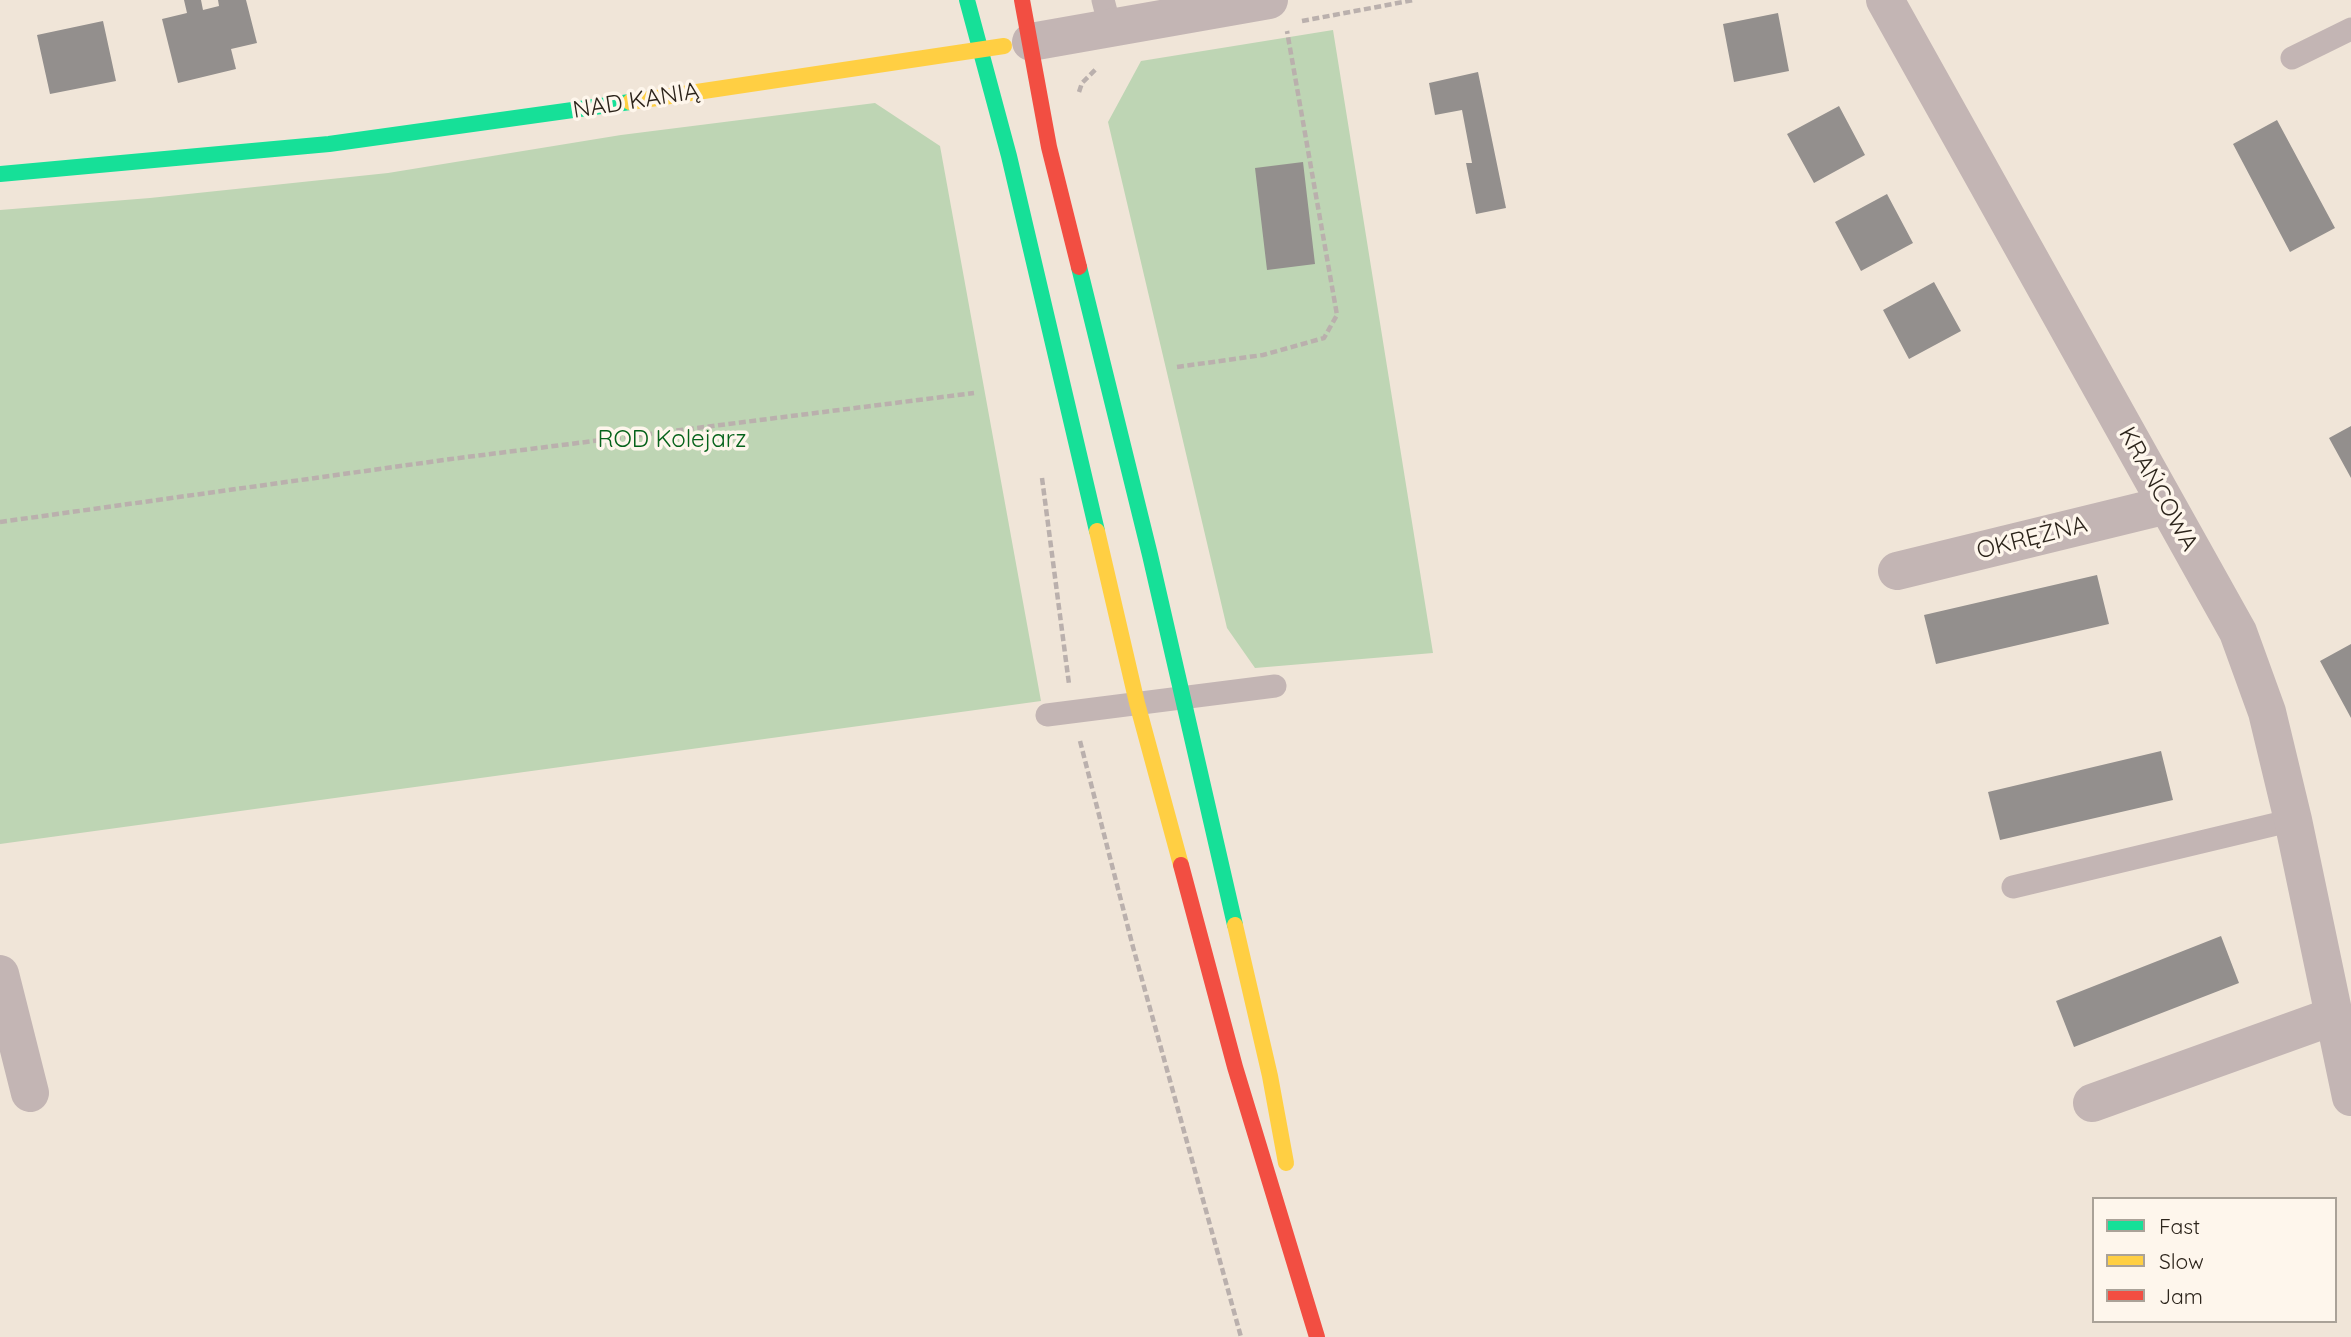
<!DOCTYPE html>
<meta charset="utf-8">
<style>
body{margin:0}
#map{position:relative;width:2351px;height:1337px;overflow:hidden;background:#f0e5d8;font-family:Quicksand,sans-serif}
canvas{display:block}
.legend{position:absolute;left:2092px;top:1197px;width:245px;height:126px;box-sizing:border-box;background:#fef6ec;border:2px solid #aaa298;margin:0;padding:9px 12px;list-style:none;font-size:21px;color:#2c241b}
.legend li{display:flex;align-items:center;gap:14px;height:35px}
.legend b{width:35px;border:2px solid #aaa298}
</style>
<div id="map">
<canvas width="2351" height="1337"></canvas>
<ul class="legend">
<li><b style="height:9px;background:#16e098"></b>Fast</li>
<li><b style="height:9px;background:#ffcf43"></b>Slow</li>
<li><b style="height:9px;background:#f24e42"></b>Jam</li>
</ul>
</div>
<script>
const c = document.querySelector('canvas').getContext('2d');
c.lineJoin = 'round';
function fill(path, color) {
  c.fillStyle = color;
  c.fill(path, 'evenodd');
}
function trace(path, color, width, dash) {
  c.strokeStyle = color;
  c.lineWidth = width;
  c.lineCap = dash ? 'butt' : 'round';
  c.setLineDash(dash || []);
  c.stroke(path);
}
function label(font, color, halo, rows, align = 'center') {
  c.font = font + ' Quicksand,sans-serif';
  c.lineWidth = 7;
  c.setLineDash([]);
  c.textBaseline = 'middle';
  c.strokeStyle = halo;
  c.fillStyle = color;
  for (const [text, x, y, turn = 0] of rows) {
    c.save();
    c.translate(x, y);
    c.rotate((+turn || 0) * Math.PI / 180);
    c.textAlign = isNaN(turn) ? turn : align;
    if (halo) c.strokeText(text, 0, 0);
    c.fillText(text, 0, 0);
    c.restore();
  }
}
fill(new Path2D(`
 M1333,30L1433,653L1255,668L1227,628L1108,122L1141,61Z
 M875,103L940,146L1041,701L0,844V210L150,198L388,173L621,135Z`), '#bed5b4');
fill(new Path2D(`
 M184,0H201L203,10L219,6L218,0H246L257,43L231,49L236,69L178,83L162,19L187,13Z
 M1778,13L1789,71L1734,82L1723,24Z
 M103,21L116,81L50,94L37,35Z
 M1478,72L1506,208L1476,214L1466,163H1472L1462,110L1435,115L1429,83Z
 M1839,106L1865,155L1814,183L1787,134Z
 M2277,120L2335,228L2290,252L2233,144Z
 M1303,162L1315,264L1267,270L1255,168Z
 M1887,194L1913,243L1861,271L1835,222Z
 M1934,282L1961,331L1909,359L1883,310Z
 M2351,426V478L2329,438Z
 M2097,575L2109,624L1936,664L1924,615Z
 M2351,644V718L2320,661Z
 M2161,751L2173,800L2000,840L1988,792Z
 M2221,936L2239,983L2074,1047L2056,1001Z`), '#938f8d');
trace(new Path2D(`
 M1302,21L1414,0
 M1079,92L1082,83L1096,69
 M1177,367L1263,355L1324,338L1337,315L1287,31
 M1042,478L1069,684
 M0,522L451,459L974,393
 M1080,741L1133,947L1241,1337`), '#bab0ad', 4.5, [7, 3.5]);
trace(new Path2D(`
 M1103,0L1110,27
 M2292,58L2351,29
 M1047,715L1275,686
 M2013,887L2293,820`), '#c3b5b4', 23);
trace(new Path2D(`
 M1885,0L2238,632L2267,712L2293,820L2351,1097
 M1031,42L1269,0
 M1897,571L2167,505
 M0,974L30,1093
 M2092,1103L2334,1016`), '#c3b5b4', 38);
trace(new Path2D(`
 M967,0L1009,156L1097,531
 M0,174L329,144L630,102
 M1079,267L1150,555L1235,925`), '#16e098', 16);
trace(new Path2D(`
 M630,102L1004,46
 M1097,531L1137,703L1181,865
 M1235,925L1270,1076L1286,1163`), '#ffcf43', 16);
trace(new Path2D(`
 M1022,0L1049,147L1079,267
 M1181,865L1235,1067L1317,1337`), '#f24e42', 16);
label('24px', '#2c241b', '#fef6ec', [
 ["NAD KANIĄ",636,101,-9],
 ["KRAŃCOWA",2158,489,61],
 ["OKRĘŻNA",2032,538,-14]
]);
label('24px', '#05621a', '#fef6ec', [
 ["ROD Kolejarz",672,440]
]);
</script>
